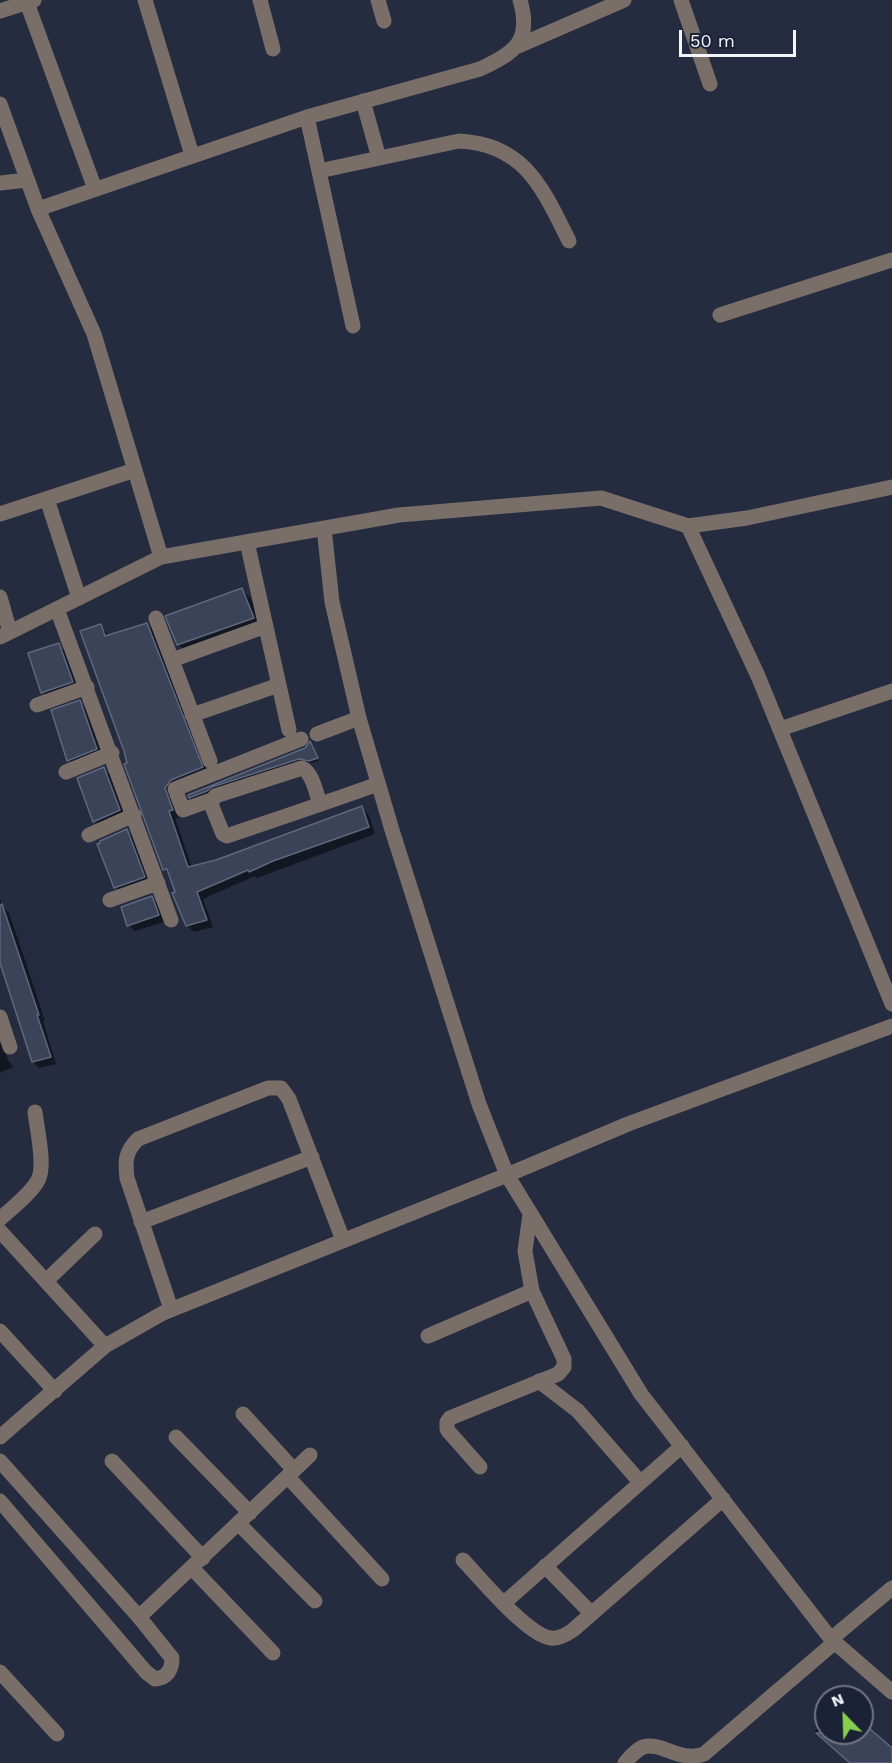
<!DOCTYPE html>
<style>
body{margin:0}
#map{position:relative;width:892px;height:1763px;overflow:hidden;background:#252c40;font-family:"Work Sans",sans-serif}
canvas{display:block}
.north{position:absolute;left:814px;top:1685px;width:60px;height:60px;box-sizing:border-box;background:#1b2235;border:2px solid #717685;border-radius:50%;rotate:337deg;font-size:16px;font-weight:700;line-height:24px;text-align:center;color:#f2f5fd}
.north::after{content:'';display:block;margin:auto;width:21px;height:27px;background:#85cf4c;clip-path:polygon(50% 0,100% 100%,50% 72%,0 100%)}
.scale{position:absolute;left:679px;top:30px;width:117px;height:27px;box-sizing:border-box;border:3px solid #f2f5fd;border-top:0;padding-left:8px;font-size:18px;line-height:21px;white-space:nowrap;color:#f2f5fd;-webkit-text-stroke:4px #1b2235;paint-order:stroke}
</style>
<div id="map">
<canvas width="892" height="1763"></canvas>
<div class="north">N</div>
<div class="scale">50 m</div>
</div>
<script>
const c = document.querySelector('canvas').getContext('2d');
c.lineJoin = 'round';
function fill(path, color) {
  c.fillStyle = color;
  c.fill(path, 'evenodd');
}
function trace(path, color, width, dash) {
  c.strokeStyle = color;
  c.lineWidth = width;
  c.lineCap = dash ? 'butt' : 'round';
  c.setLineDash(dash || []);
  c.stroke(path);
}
fill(new Path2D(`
 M242,590L252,600L263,628L188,654L178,644Z
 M147,624L154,631L209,774L172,796L179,817L175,818L192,868L217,861L362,808L369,815L375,834L257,878L255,876L203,899L213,927L194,932L187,925L171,875L164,869L129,764L101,626L109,636Z
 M58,644L65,651L79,688L49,699L43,692Z
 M80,702L86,708L102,755L75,767L68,760Z
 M311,743L319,761L312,763L303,761L193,800L190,797L189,795L305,749Z
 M103,769L110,775L126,817L101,828L95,822L79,779Z
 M127,831L133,837L150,884L122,894L116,887Z
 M151,897L158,904L164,922L135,931L128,925Z
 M0,899L3,907L9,913L23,954L45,1021H43L56,1064L39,1068L33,1062L0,960Z
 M0,1038L7,1058L13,1067L0,1073Z
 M826,1720V1733H862V1724L892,1750V1763H850L815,1731Z`), '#0007');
const building = new Path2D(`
 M242,588L254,618L177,645L165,616Z
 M147,623L203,767L171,780L165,788L173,810L169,811L188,867L216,860L362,806L369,827L273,861L249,872L248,870L197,892L207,920L186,926L172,893L175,892L167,869L163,870L124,764L127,763L124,751L80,631L101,624L105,636Z
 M59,643L73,682L41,693L28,653Z
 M80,700L97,749L67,761L51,710Z
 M310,741L318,758L309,761L299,759L212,787L207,791L189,798L188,795L305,748Z
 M104,767L120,810L93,822L77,778Z
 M127,829L145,877L114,888L97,844L100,843V841Z
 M152,896L159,915L127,926L121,907Z
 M2,904L39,1015H37L51,1057L32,1062L0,963V905Z
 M862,1722L892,1748V1763H850L816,1733H862Z`);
fill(building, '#3b4358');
trace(building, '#5f677e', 1.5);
trace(new Path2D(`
 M26,0L95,189
 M145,0L192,155
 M260,0L273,49
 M378,0L384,21
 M681,0L710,84
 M0,11L34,0
 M518,46L624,0
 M363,101L379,158
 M0,104L38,209L94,334L161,557
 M307,117L353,326
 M319,171L459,141C525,144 543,189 569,241
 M0,183L27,180
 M38,209L307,117L480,69C515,53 532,41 520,0
 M720,315L892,260
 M47,499L79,598
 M0,514L135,470
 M688,526L758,676L892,1004
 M324,528L332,602L359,718L392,830L479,1104L507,1175L641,1394L831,1639L892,1692
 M247,542L289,730
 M0,597L10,632
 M57,609L171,920
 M156,618L210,761
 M0,637L161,557L399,515L601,498L688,526L747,518L892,487
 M172,660L266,626
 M37,705L87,687
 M192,715L279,685
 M780,729L892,691
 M317,734L359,718
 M66,772L112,753
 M211,800L183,810L175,789L301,739
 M320,804C316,793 313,773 302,768L215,796L211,804L223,834L227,836C277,819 328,802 378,784
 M89,835L134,815
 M110,900L158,883
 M0,1017L10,1047
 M0,1219C11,1209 34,1191 39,1178C45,1163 37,1129 35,1112
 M141,1222L312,1157
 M0,1231L105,1346
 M46,1281L95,1234
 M171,1309L127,1178C125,1161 125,1152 138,1139L268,1088H281L289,1099L343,1240
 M0,1331L55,1391
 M428,1336L532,1291
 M539,1381L578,1411L640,1482
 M243,1414L294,1470
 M0,1437L105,1346L163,1313L507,1175L628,1124L892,1026
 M176,1437L250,1513
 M0,1461L139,1617L172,1658C172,1670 167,1678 155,1679L146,1672L0,1501
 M112,1461L203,1558
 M480,1467L449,1432L447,1429V1422L450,1418L558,1374L564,1367V1359L532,1291L525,1251L530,1214
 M288,1477L382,1579
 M239,1524L315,1601
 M463,1560C479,1577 528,1636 551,1638C559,1639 566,1635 573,1630L723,1499
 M545,1566L592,1614
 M192,1568L273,1653
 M504,1603L682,1446
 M139,1617L310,1455
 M831,1639L892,1588
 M0,1672L57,1734
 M625,1763C630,1757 636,1750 643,1747C662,1741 679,1763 704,1754L835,1642`), '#7a6e69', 15);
</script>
